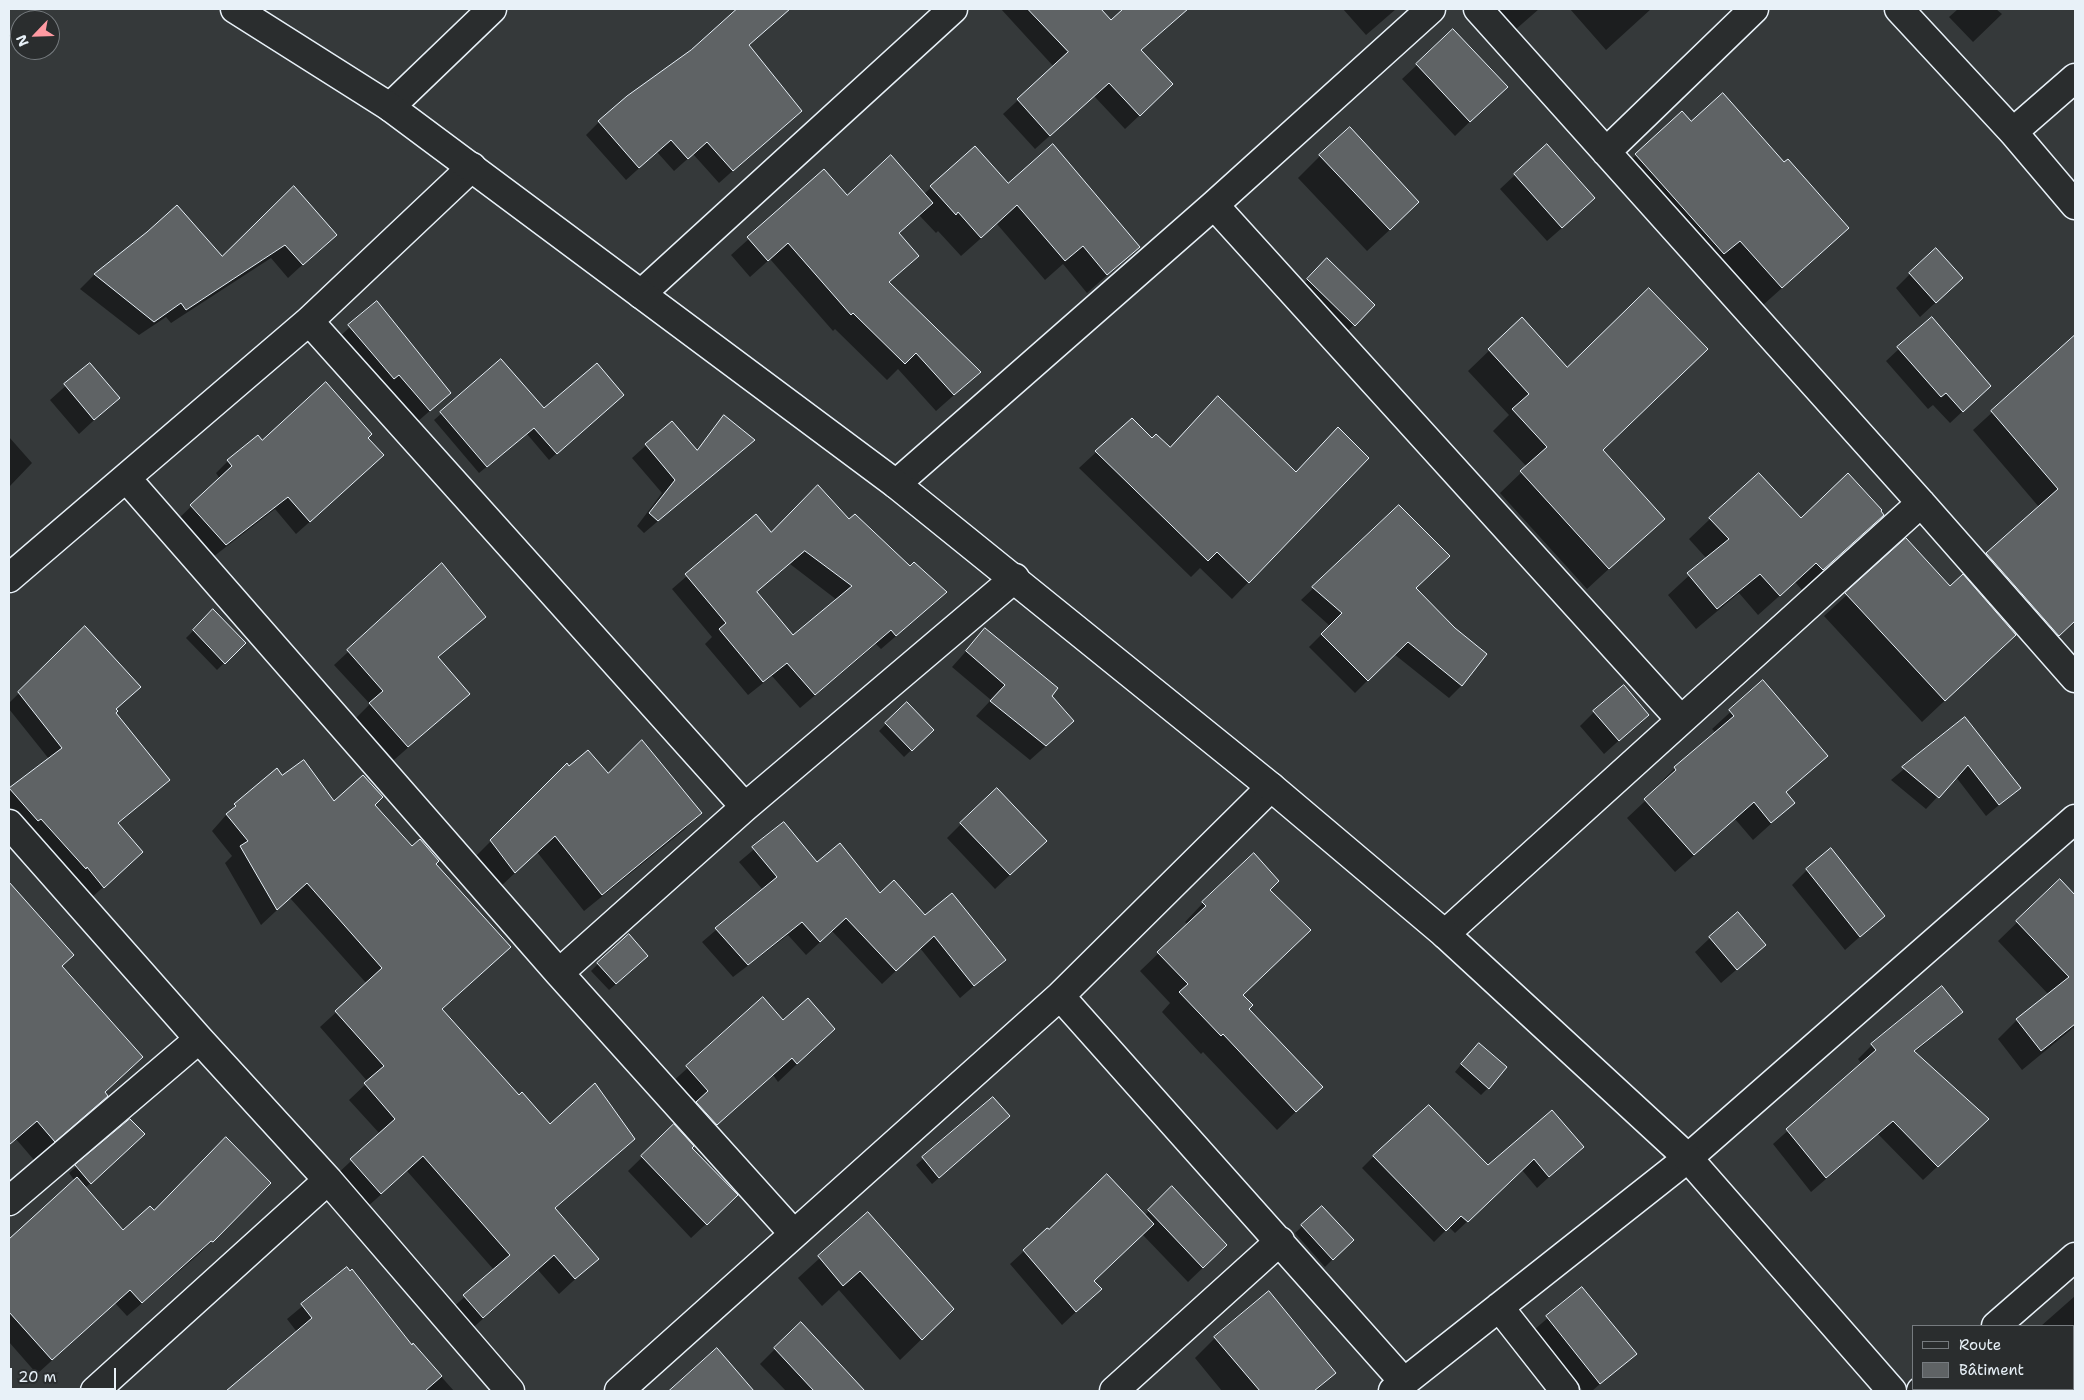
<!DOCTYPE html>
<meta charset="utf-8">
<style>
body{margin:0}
#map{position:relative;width:2084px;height:1400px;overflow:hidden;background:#35393a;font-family:"Shantell Sans",sans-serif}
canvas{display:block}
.frame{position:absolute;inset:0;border:10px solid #e8f1f8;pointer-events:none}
.legend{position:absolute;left:1912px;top:1325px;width:162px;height:65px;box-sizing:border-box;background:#2a2d2e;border:1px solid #767b7f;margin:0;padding:6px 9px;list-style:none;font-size:15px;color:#e8f1f8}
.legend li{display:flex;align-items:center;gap:10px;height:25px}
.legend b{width:25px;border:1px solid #767b7f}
.north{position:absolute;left:10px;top:10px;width:50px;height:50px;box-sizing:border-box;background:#2a2d2e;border:1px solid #767b7f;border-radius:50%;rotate:246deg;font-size:14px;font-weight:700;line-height:20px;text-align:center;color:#e8f1f8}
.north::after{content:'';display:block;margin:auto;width:18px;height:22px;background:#ff9aa2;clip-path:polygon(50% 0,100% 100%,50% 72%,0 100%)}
.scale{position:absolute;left:10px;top:1368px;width:106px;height:22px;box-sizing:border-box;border:2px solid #e8f1f8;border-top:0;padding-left:6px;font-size:15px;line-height:18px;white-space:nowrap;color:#e8f1f8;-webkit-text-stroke:4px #2a2d2e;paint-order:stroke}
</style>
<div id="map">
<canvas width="2084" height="1400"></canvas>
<div class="frame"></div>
<ul class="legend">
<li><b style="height:6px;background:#2a2d2e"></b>Route</li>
<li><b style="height:14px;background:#5f6365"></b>Bâtiment</li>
</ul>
<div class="north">N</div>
<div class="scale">20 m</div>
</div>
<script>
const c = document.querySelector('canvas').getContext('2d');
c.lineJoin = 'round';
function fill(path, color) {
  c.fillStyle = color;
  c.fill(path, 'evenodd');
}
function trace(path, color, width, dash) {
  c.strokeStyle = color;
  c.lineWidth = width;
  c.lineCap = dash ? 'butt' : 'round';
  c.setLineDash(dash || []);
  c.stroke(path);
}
fill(new Path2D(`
 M739,9H760L772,23L748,46L800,111L719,183L693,154L674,171L657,152L626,180L586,135L599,122L692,51Z
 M1001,9H1099L1110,22L1125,9H1188L1140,51L1157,99L1125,129L1094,96L1035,149L1003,114L1054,67Z
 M1343,9H1396L1366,35Z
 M1482,9H1539L1507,37Z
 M1570,9H1651L1606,50Z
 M1958,9H1996L2002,14L1973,42L1949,17Z
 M1417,65L1491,101L1455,136L1402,79Z
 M975,148L1008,185L1139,247L1087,293L1063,264L1045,280L997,224L961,256L938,231L936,233L919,215L898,234L917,256L888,283L980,372L936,411L898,369L887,380L835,329L833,331L770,259L750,277L731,255L824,171L846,197L924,194Z
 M1636,155L1829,246L1763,305L1721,258L1705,272L1618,173Z
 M1320,156L1396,224L1367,251L1298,178Z
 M1515,175L1579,213L1547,241L1500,189Z
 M294,188L335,235L288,278L271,258L171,323L166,317L139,335L80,289L94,275L148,233L222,258Z
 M1327,260L1373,305L1339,340L1293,295Z
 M1910,274L1962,278L1920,317L1896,288Z
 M377,302L450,393L416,423L336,340Z
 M1522,319L1602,451L1663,519L1587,589L1500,493L1527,467L1493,431L1509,415L1468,371Z
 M1931,319L1977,398L1950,423L1933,405L1928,409L1886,361Z
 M2071,340L2075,345V475L2060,489L2075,506V622L2039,654L1968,573L2039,507L1973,430Z
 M501,361L544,410L615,401L549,460L527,434L479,473L434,420Z
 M90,364L118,398L79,434L50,400Z
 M725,417L753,440L644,533L637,526L662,493L632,458L672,422L696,450Z
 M1132,419L1152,440L1170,448L1295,473L1368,458L1232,599L1200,568L1191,577L1079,468Z
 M9,437L32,463L9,487Z
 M367,438L370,468L296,534L275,509L213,557L178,519L220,479L216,473L228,461L262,442Z
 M1399,507L1415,588L1462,685L1449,698L1394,654L1355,693L1309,647L1330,626L1301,600Z
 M1879,511L1883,515L1802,590L1795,582L1758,615L1739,593L1696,629L1668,595L1707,559L1689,539L1710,519L1801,520Z
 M756,516L771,534L849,521L909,567L931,606L881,649L876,644L800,708L772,676L748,695L705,644L712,637L672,589ZM790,564L837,600L793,637L756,593Z
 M1906,540L1992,656L1922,722L1824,616Z
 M442,565L485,617L437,659L454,707L394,760L356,718L370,704L334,665Z
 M213,611L244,643L217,670L186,638Z
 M85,628L115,710L114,713L168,780L117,825L129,864L90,899L9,814V790L49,759L9,709V703Z
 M985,630L1051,696L1058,735L1030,760L976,716L991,700L952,667Z
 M1763,682L1826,756L1786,793L1794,803L1753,840L1735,819L1675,872L1627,818L1659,788L1657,786L1675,768L1716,733L1712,729Z
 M1594,712L1648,714L1604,754L1580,726Z
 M1965,718L2019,788L1986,816L1956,777L1926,809L1891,780Z
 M886,724L932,730L904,757L879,731Z
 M567,765L569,768L608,775L700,813L684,830L584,911L537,852L498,889L474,858Z
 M277,770L282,777L334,802L374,805L412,848L435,864L509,947L441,1010L519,1097L550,1125L633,1139L555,1209L597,1259L559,1294L538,1270L467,1333L448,1312L494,1270L407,1171L365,1209L335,1176L380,1134L349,1100L368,1082L320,1027L367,984L290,898L261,925L225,863L232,856L212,831L235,805Z
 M784,824L817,864L925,916L1004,960L960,998L920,948L882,984L832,931L806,955L788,935L733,977L702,942L763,890L739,862Z
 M961,824L1030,856L995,889L947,838Z
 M1807,870L1883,916L1845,950L1792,885Z
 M2060,881L2075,897V1030L2073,1028L2022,1070L1998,1039L2017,1020L2049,995L1998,941Z
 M9,884L72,955L61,966L142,1057L104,1093L106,1096L87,1116L34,1160L16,1139L9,1146Z
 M1269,890L1242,995L1248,1009L1321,1087L1277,1130L1203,1052L1201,1054L1162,1012L1170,1003L1140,971L1188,925L1185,922L1203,903Z
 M1710,938L1765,945L1721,983L1695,952Z
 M640,963L609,990L591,971L598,964Z
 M763,999L783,1022L815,1047L778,1082L773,1075L698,1142L669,1085Z
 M1961,1012L1914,1053L1973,1133L1923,1180L1878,1134L1811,1192L1773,1144L1862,1064L1858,1059L1872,1045Z
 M1472,1051L1488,1088L1481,1095L1455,1072Z
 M993,1098L1001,1123L932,1184L916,1165Z
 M1552,1112L1570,1158L1537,1188L1522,1170L1455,1233L1449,1227L1434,1242L1362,1168L1374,1156L1488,1167Z
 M130,1120L136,1141L85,1188L123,1232L154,1211L269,1183L198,1255L127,1316L115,1303L37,1374L9,1342V1243L75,1181L69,1173Z
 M674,1126L691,1148L721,1210L691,1238L628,1171Z
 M1172,1188L1211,1260L1188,1282L1142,1234L1092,1281L1100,1289L1062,1325L1010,1264L1047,1230L1144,1216Z
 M1322,1208L1352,1240L1325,1267L1295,1233Z
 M868,1214L931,1330L900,1360L839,1290L822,1306L798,1278Z
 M347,1269L412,1346L413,1345L454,1391H228L297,1332L287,1319Z
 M1582,1288L1635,1353L1592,1391H1583L1534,1330Z
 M2075,1296V1351L2073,1353V1326H2041Z
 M800,1324L862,1390L861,1391H786L760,1364Z
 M1215,1338L1335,1373L1316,1391H1222L1195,1358Z
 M716,1350L735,1391H671Z
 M1998,1389H2011L2008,1391H2000Z
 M2021,1389H2032L2029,1391Z`), '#0007');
const building = new Path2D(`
 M737,9H790L749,45L802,111L733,171L707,142L688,159L671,140L639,168L598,121L627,96L691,50Z
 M1028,9H1101L1111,20L1123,9H1188L1141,50L1173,84L1140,116L1109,83L1050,136L1017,99L1068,52Z
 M1453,29L1508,87L1470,122L1416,64Z
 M1723,93L1784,162L1788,159L1849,228L1782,288L1740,241L1724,254L1635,154L1682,111L1691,121Z
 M1350,127L1419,202L1390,230L1319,155Z
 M1053,144L1140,247L1107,275L1083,246L1065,261L1017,205L981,238L958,212L956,215L930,186L975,146L1008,183Z
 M1547,144L1595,198L1562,228L1514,174Z
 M891,155L933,203L899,233L919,256L889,282L981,372L954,395L916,353L905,364L853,313L851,315L788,243L768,261L747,237L824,169L847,195Z
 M294,186L337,235L303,265L285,245L186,310L181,303L154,322L94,274L147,232L177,205L222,256Z
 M1936,248L1963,278L1936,303L1909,273Z
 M1327,258L1375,305L1355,326L1307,279Z
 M1649,288L1708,349L1603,450L1665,519L1609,569L1520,471L1547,447L1512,409L1529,394L1488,349L1522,317L1567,367Z
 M377,301L451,393L430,411L399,375L394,379L348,325Z
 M1932,317L1991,386L1963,412L1946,393L1941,397L1897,347Z
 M2075,335V621L2059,636L1986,553L2058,489L1991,411Z
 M501,359L544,408L597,363L624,395L557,454L534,428L487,467L440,412Z
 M90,363L120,398L94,420L64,384Z
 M326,382L372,434L368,438L384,455L310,522L288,497L226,545L190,505L232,466L227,460L258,435L262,440Z
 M1218,396L1296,472L1338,427L1369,458L1249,583L1217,552L1208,561L1095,451L1132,418L1152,438L1156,434L1170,447Z
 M724,415L755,440L658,521L649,513L675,480L645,444L672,421L697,450Z
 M1759,473L1801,518L1848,473L1882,510L1881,511L1884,515L1823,570L1816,563L1780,596L1760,574L1717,609L1687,573L1729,539L1709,518Z
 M818,485L849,519L855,514L910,566L914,562L947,592L896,636L891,630L815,695L787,663L763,682L719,629L726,623L685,574L756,514L771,532ZM805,551L852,586L793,635L757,592Z
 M1399,505L1450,556L1416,588L1455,628L1487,654L1462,686L1408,642L1368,681L1321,634L1342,613L1312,587Z
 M1906,538L1950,586L1963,574L2016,635L1945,701L1845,593Z
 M442,563L486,617L438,657L470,694L408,747L369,703L383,691L347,650Z
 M213,609L246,643L225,664L193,630Z
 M85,626L141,687L116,709L118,711L116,713L170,780L118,823L143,852L104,888L87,867L86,869L41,819L38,821L9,788L62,748L18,692Z
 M985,628L1058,688L1052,696L1074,721L1046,746L990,701L1005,685L966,651Z
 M1763,680L1828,756L1786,792L1795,803L1771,823L1754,802L1694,855L1644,799L1676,770L1674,767L1734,716L1729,710Z
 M1624,685L1649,715L1619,741L1593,711Z
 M907,702L934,730L912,751L885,723Z
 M1965,717L2021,788L1999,805L1968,765L1939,798L1902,767Z
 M642,740L702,813L602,895L555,836L515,873L490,840L567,763L569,766L588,750L608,773Z
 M304,760L334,801L363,775L383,797L375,805L412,846L420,839L439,861L436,864L511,947L442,1009L519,1095L522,1092L550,1124L595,1083L635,1139L555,1208L599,1259L575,1279L554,1255L483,1318L463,1295L510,1255L423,1156L381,1194L350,1159L395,1119L364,1083L384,1066L335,1011L382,968L307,883L277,910L240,846L248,841L226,814L236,806L234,804L277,768L282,775Z
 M997,788L1047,841L1010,875L960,823Z
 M784,822L817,862L840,843L880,893L894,880L925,915L952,893L1006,960L974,986L934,936L896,971L846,918L820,942L802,922L748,965L715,928L777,877L752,847Z
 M1831,848L1885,916L1860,937L1806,869Z
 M1254,853L1279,881L1270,890L1311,930L1243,995L1253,1005L1249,1009L1323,1087L1296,1112L1223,1034L1221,1036L1179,992L1188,984L1157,952L1206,906L1202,902Z
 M2060,879L2075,895V1024L2041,1051L2016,1019L2069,977L2016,921Z
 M9,882L74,955L62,966L143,1057L105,1092L108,1096L55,1142L37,1121L9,1145Z
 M1738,912L1766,945L1737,970L1709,937Z
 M629,934L648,956L616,984L597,963Z
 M1942,986L1963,1012L1914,1051L1989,1119L1938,1167L1893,1121L1826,1178L1786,1129L1876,1050L1871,1044Z
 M763,997L783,1020L808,998L835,1029L797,1064L792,1058L717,1125L696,1102L708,1091L686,1066Z
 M1479,1043L1507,1067L1489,1089L1461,1064Z
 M993,1097L1010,1116L939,1178L922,1157Z
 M1429,1105L1488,1165L1552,1110L1584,1147L1549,1177L1534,1159L1468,1222L1461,1216L1446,1231L1373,1156Z
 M130,1119L145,1134L91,1184L75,1165Z
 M674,1124L694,1146L692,1148L738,1195L707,1225L641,1156Z
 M226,1137L271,1183L213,1242L211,1241L142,1303L130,1290L52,1360L9,1312V1239L77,1177L123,1230L150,1206L154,1210Z
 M1107,1174L1154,1224L1094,1281L1102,1289L1076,1312L1023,1250L1047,1228L1049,1229Z
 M1172,1186L1227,1245L1203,1268L1148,1210Z
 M1322,1206L1354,1240L1333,1260L1301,1225Z
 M868,1212L954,1309L922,1340L860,1271L843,1286L818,1256Z
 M347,1267L350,1271L352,1269L412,1345L413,1343L442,1376L425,1391H226L312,1318L301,1304Z
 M1582,1287L1637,1354L1600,1384L1546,1316Z
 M1269,1291L1336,1373L1314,1391H1260L1214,1337Z
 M801,1322L865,1391H814L774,1348Z
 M717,1348L754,1391H669Z`);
fill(building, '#5f6365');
trace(building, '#e8f1f8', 1);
const minor = new Path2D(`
 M1478,9L1921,503L2075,678
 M1899,9L2013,132L2075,205
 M390,107L492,9
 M2013,132L2075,78
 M1606,152L1754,9
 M1214,205L1681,720
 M641,294L953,9
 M309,321L745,807
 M127,479L559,973L794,1234
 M896,484L1214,205L1431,9
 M9,578L309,321L472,167
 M9,824L199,1039L328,1180L510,1391
 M1445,934L1921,503
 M559,973L745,807L1015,578
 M1060,996L1404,1382
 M9,1201L199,1039
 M1499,1307L1565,1391
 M1996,1326L2075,1257
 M95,1391L328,1180
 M619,1391L1060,996L1271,787
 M1114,1391L1280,1241
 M1393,1391L1688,1158L2075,819
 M1921,1391L1924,1389`);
const tertiary = new Path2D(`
 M235,9L390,107L896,484L1271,787L1445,934L1688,1158L1892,1391`);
trace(minor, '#e8f1f8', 31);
trace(tertiary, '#e8f1f8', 31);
trace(minor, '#2a2d2e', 28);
trace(tertiary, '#2a2d2e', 28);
</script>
